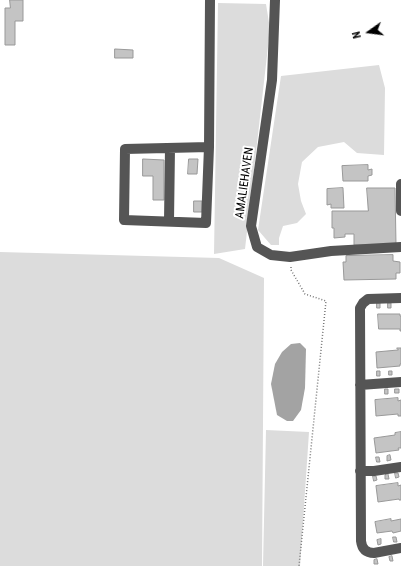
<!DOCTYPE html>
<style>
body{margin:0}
#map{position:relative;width:401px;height:566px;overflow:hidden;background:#fff;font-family:"Roboto Condensed",sans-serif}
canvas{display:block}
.north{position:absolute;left:349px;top:12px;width:40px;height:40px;-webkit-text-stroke:3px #fff;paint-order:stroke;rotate:256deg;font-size:11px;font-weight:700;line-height:16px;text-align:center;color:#000}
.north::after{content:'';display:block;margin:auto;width:14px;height:18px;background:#000;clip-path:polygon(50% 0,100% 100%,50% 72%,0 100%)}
</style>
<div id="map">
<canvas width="401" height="566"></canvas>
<div class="north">N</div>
</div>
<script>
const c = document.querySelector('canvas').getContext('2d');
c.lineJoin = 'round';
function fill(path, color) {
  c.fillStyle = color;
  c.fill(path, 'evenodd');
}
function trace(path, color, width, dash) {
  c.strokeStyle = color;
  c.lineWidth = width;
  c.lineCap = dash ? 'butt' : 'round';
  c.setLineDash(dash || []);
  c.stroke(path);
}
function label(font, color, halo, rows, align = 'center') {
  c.font = font + ' "Roboto Condensed",sans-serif';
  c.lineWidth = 4;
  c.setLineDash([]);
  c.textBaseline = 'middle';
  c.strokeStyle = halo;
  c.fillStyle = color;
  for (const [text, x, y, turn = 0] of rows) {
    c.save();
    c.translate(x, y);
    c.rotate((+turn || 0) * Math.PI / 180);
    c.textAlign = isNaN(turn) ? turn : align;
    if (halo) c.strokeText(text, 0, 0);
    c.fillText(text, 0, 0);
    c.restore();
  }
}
fill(new Path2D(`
 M218,3L266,4L270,29L245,249L214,254Z
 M379,65L385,88L384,155L357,153L344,142L318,147L302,162L298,184L301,201L306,214L297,223L283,226L279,238V245H271L258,230L281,76Z
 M0,252L219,258L264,278L262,566H0Z
 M266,430L309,432L300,566H263Z`), '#dcdcdc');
fill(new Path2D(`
 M300,343L306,349L305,388L301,410L293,421H287L277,415L271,384L275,364L282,352L291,344Z`), '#a3a3a3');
const building = new Path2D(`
 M10,0H23V21H15V45H5V8H10Z
 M115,49L133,50V58H115Z
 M143,159L164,160V200H153V176H143Z
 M189,159H198L197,174H188Z
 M368,165V170L372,169V175L368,176V181H343L342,166Z
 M343,188L344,208H331V204L327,205V189Z
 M367,188H395L396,245H354V234H345V237L334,238V228H332V211H368Z
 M194,201H202V212H194Z
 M393,255V261L400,262V273H396V279L344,280L343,262H346V256Z
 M377,303H380V308H377Z
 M388,303H391V308H388Z
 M378,314H400V316H401V331H400V329H379Z
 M397,348H401V364H400V366L377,368L376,352L398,350Z
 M377,371H380V376H377Z
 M389,371H392V375H389Z
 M385,389H388V394H385Z
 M395,389H399V393H395Z
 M398,398V401L401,400V416H398V414L376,416L375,400Z
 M401,432V448H398L399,450L376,453L374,438L395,435V433Z
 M390,455L391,460L387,461V456Z
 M376,457H379L380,462H377Z
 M395,473H398L399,477L396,478Z
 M388,474L389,479H385V475Z
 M373,476H376L377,480L374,481Z
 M398,483V486L401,485V500H399V499L378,502L376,486Z
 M391,519V521L401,519V531L393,533L392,531L377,533L375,522Z
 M393,537H396L397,542H394Z
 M381,539V544L378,545L377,540Z
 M392,556L393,561H390L389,557Z
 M377,559L378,564H374V560Z`);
fill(building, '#c4c4c4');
trace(building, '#999', 1);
trace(new Path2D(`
 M291,267V270L305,294L326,301L299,566`), '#777', 1.5, [1, 2]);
trace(new Path2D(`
 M275,0L272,80L251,226L257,247L271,255L290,257L331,251L401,247
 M209,147L125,149L124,220L206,223L209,147L210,0
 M401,184V211
 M169,221L170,148
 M401,298L368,299L363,303L360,308L361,541C362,549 366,553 374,553L401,548
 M360,385L401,382
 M360,471H374L401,467`), '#555', 10);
label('12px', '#000', '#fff', [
 ["AMALIEHAVEN",245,183,-82]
]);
</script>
